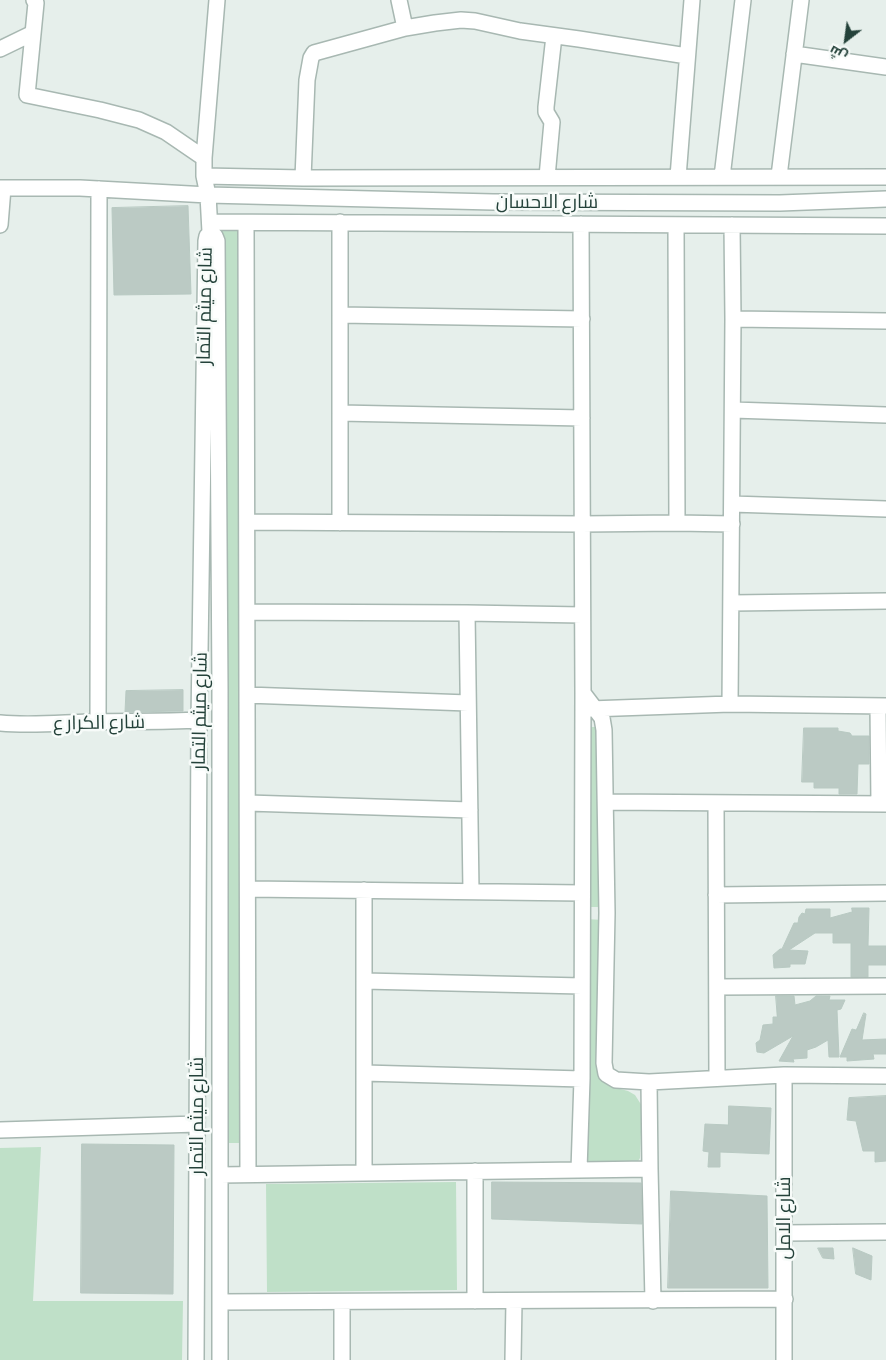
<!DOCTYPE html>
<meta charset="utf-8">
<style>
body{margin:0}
#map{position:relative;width:886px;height:1360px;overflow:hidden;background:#e6efeb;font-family:"Alegreya Sans",Cairo,sans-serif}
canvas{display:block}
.north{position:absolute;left:821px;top:15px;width:50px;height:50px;-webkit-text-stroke:4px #f7fbf9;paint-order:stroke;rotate:210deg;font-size:14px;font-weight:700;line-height:20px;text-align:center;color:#24423a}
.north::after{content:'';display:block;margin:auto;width:18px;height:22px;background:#24423a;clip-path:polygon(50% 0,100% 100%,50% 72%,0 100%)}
</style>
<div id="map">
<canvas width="886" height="1360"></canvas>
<div class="north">ش</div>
</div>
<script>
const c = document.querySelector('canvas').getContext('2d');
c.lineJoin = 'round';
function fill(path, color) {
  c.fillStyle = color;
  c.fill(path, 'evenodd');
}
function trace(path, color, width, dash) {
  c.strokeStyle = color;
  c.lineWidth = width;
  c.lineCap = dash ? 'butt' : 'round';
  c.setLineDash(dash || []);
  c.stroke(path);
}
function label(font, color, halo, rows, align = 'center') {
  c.font = font + ' "Alegreya Sans",Cairo,sans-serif';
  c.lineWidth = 5;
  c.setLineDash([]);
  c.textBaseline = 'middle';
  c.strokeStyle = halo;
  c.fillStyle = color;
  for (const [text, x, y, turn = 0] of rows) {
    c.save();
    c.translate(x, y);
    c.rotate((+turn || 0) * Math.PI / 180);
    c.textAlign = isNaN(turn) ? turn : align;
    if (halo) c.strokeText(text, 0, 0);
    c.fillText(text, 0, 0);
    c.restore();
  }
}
fill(new Path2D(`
 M222,229H243L244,1143H224Z
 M586,727H601L602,907H587Z
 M586,919L603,920L604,1082L609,1086L628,1091L635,1095L642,1106L640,1158L637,1163H588L584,1159Z
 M41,1147L33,1301H183L182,1360H0V1148Z
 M456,1182L457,1290L267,1292L266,1184Z`), '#bfe0c8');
const building = new Path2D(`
 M188,206L191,294L114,295L112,208Z
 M183,690V711L125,712L126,691Z
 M804,728H838V731L850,733L852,736H869V764H858L857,794H839V788H814V782H802Z
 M852,908H869L868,946H886V965H868V977H851V943H833V933H815L789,950L808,951L805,964H790V967L774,968L773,955L780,949H782L794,923H798L799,917L802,913L805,914L806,909H830V918L852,912Z
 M776,996H794L795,1005L810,1001L816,996H830L829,1000H845L841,1009L837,1010L839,1057H829L828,1040L816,1047L807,1050V1058L793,1059L794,1062L779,1061L793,1036L764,1053L757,1052L756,1043L760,1040L763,1025L773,1024V1017H777Z
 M864,1013L866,1014L862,1040L886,1039V1054H873L874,1059L847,1061V1057H840L852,1029L856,1030Z
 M886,1096V1161L875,1162V1151H863L856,1121L847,1120L849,1098Z
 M729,1106L771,1108L769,1154L720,1152V1167H708L709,1152L703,1151L705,1124L728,1125Z
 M82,1144L174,1145L173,1294L81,1293Z
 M492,1182L641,1183L642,1224L492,1219Z
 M671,1191L767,1196L768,1288H668Z
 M818,1248H833L834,1259L823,1258Z
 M853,1248L872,1256L871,1280L856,1274Z`);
fill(building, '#bbcac4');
trace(building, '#b8c9c2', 1);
const minor = new Path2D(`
 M34,0L36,3L27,95L100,110L139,120L166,132L204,158
 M399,0L405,28
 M0,49L33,33
 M794,54L886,67
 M204,176L303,178L886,177
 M779,176L801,0
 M547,177L552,122L546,112V107L554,36
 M678,177L692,0
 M722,177L743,0
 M303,178L307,80L311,58L314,53L405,28L435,23L461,20L475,21L520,31L579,39L687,56
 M0,188H80L208,195L493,202L780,203L886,199
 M210,222L886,226
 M340,222V523
 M246,223L248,1174
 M0,225L3,188
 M676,225L677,523
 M210,232L208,195L204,176V158L217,0
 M340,315L582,319
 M733,319L886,321
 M733,410L886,415
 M340,413L582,418
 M732,504L886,509
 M247,522L582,524L677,523L732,524
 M732,603L886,601
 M247,612L467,613
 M583,693L602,718L604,730L607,913L604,1063L606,1074L616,1080L649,1082L784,1075L886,1076
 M247,695L468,703
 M730,704L733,319L732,225
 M878,706L879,804
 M590,709L730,704L886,706
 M98,722L99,189
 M0,723C30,726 58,723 88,722C125,721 161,722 199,720
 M606,802L886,804
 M248,803L470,810
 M716,803L717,1078
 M248,889L582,893
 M364,890V1173
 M471,891L467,613L582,615
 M716,895L886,893
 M364,981L582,986
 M717,987L886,986
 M364,1073L582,1079
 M784,1075V1360
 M0,1130L197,1124
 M650,1169L653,1301
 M579,1170L582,1079L583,693L581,224
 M475,1171V1301
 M220,1175L650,1169L649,1082
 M784,1233L886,1232
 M221,1302L785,1299
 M196,1360L199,720L206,241L207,236L211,233L215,236L217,241L220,689V1360
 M342,1360V1302
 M513,1360L514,1301`);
trace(minor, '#a8b8b2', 18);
trace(minor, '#fff', 15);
label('19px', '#24423a', '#f7fbf9', [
 ["شارع الاحسان",547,202],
 ["شارع ميثم التمار",205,306,-89],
 ["شارع ميثم التمار",200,711,-89],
 ["شارع الكرار ع",99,723,-1],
 ["شارع ميثم التمار",197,1116,-90],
 ["شارع الامل",784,1218,-90]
]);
</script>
